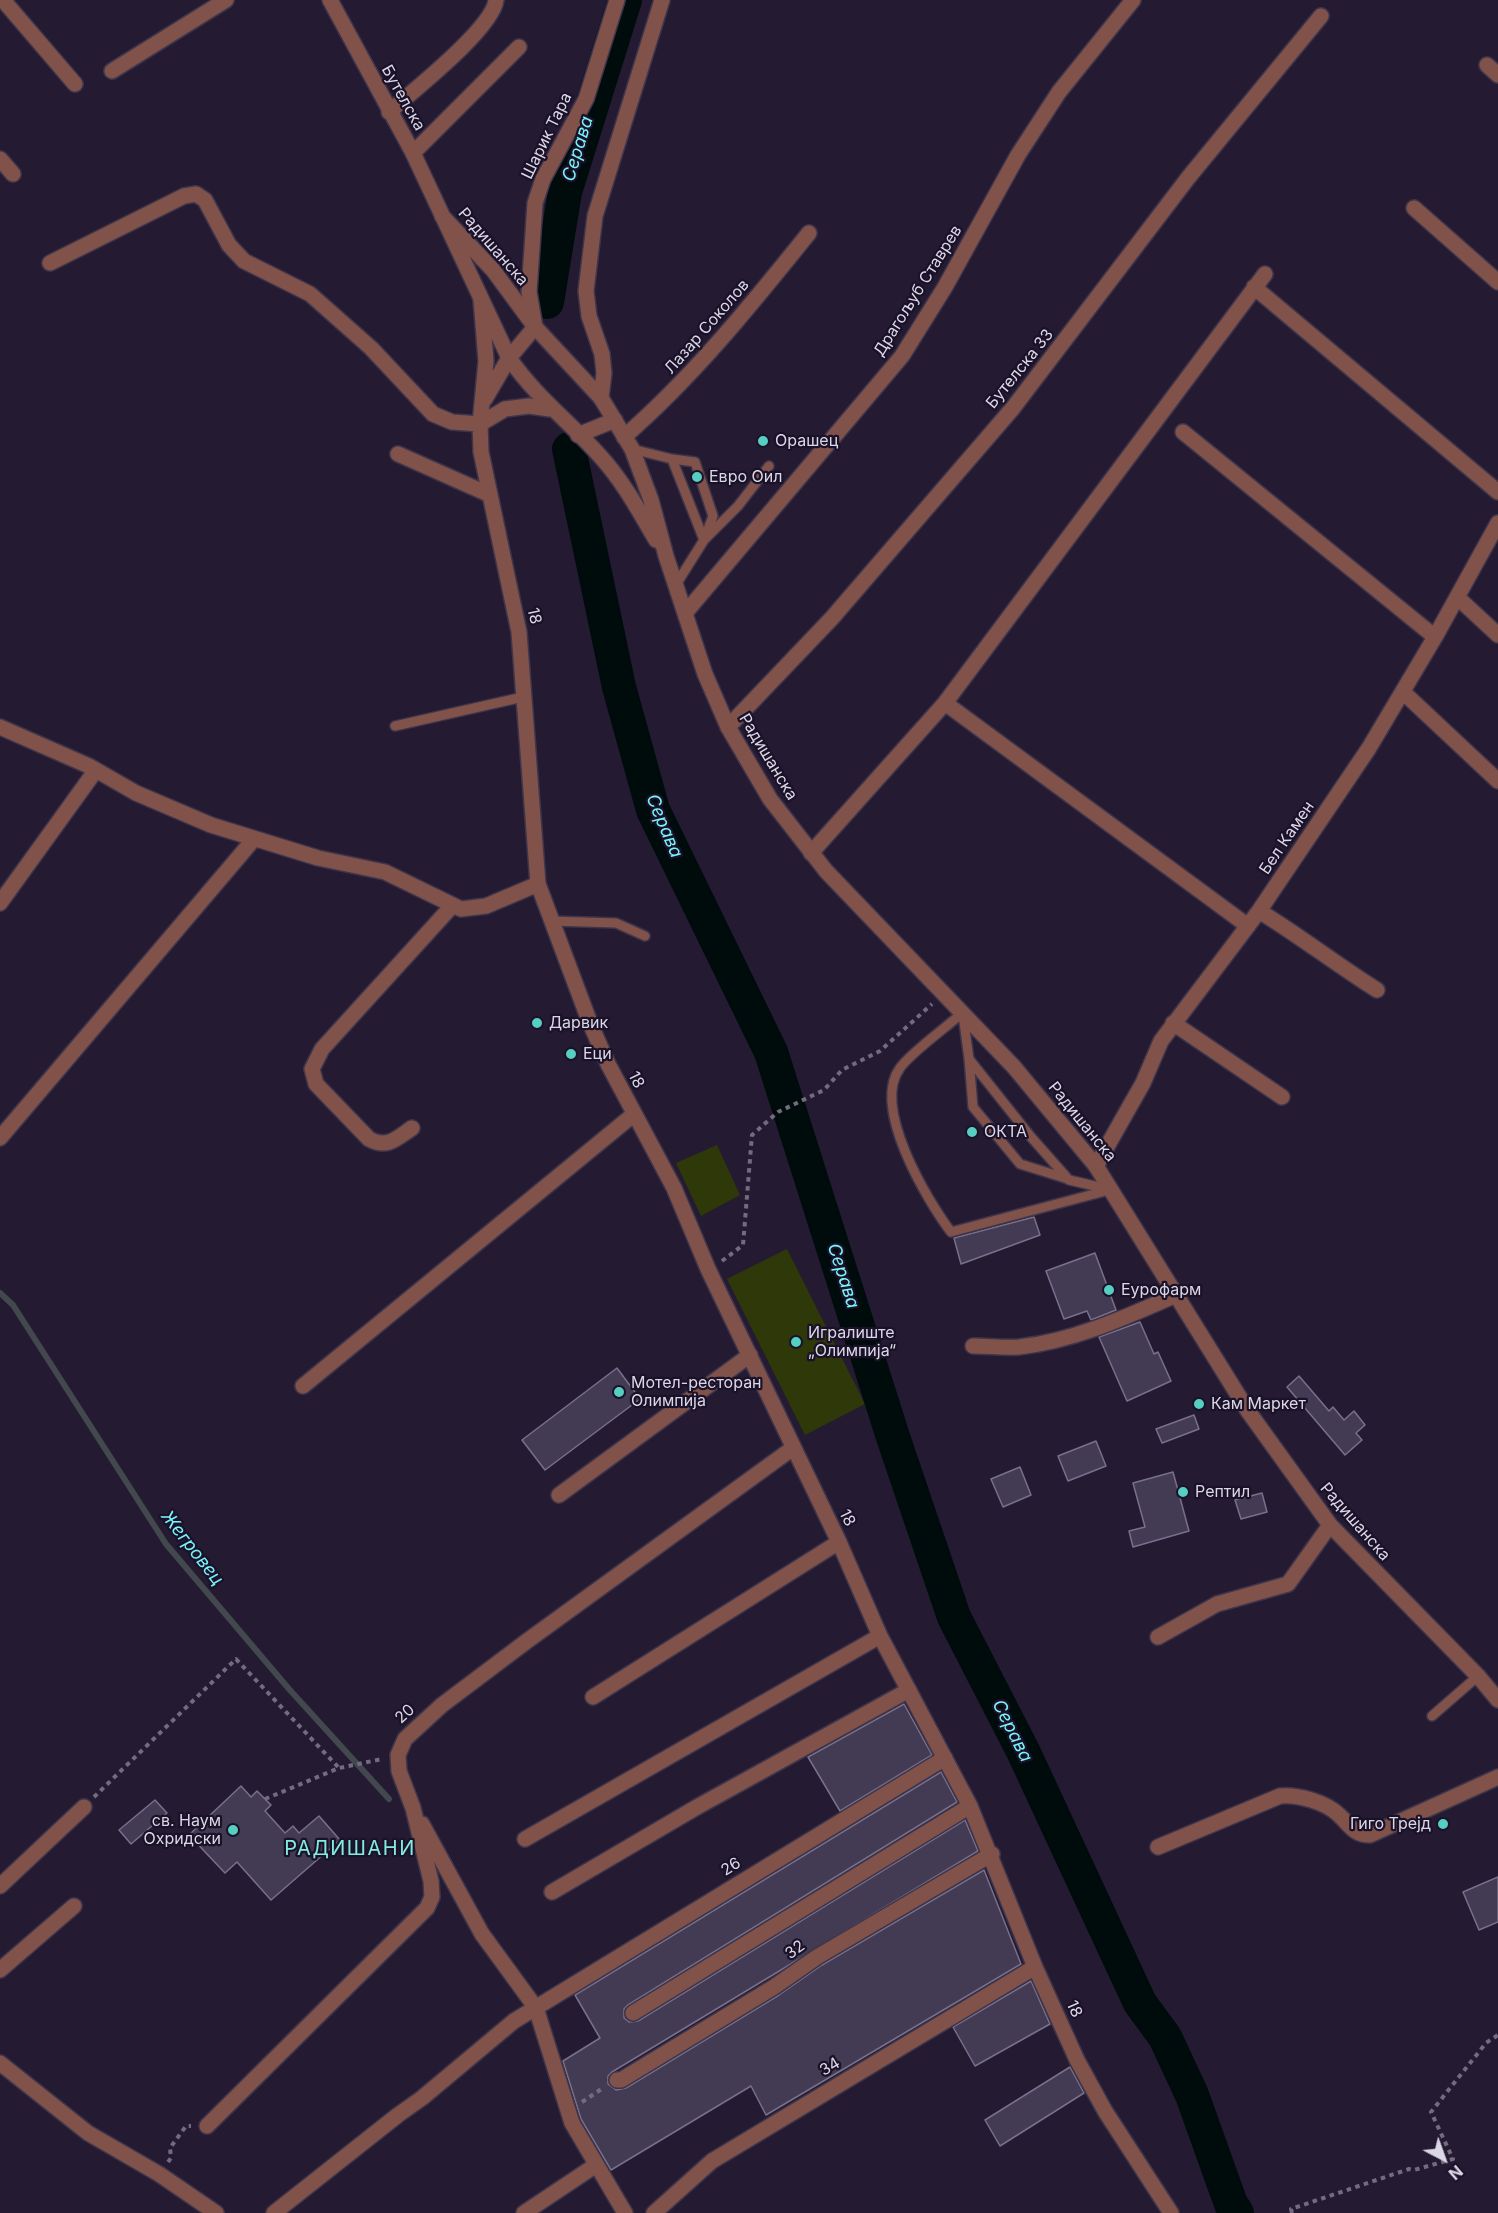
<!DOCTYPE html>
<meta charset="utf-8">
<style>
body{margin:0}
#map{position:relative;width:1498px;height:2213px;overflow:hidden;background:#241b32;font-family:Inter,sans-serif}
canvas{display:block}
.north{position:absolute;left:1414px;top:2129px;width:60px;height:60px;-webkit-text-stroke:4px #1a1228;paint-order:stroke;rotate:139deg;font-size:16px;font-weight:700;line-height:24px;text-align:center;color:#dcd7e6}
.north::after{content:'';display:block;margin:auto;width:21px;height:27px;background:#dcd7e6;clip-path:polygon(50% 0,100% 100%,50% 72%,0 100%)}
</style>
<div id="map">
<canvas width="1498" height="2213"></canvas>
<div class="north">N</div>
</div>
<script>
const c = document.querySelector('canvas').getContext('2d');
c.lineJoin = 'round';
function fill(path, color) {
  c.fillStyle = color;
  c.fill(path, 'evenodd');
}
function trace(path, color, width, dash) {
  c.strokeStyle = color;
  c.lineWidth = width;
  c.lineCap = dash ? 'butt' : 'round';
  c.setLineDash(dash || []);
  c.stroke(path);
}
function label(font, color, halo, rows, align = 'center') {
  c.font = font + ' Inter,sans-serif';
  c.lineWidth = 4.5;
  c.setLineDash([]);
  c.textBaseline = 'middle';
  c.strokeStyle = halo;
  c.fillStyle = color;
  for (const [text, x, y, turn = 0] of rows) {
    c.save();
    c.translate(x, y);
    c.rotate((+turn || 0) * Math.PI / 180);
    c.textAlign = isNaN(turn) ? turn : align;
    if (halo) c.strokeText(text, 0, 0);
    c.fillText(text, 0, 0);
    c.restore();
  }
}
fill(new Path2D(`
 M717,1145L740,1195L701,1216L676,1163Z
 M787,1249L865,1404L805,1435L727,1279Z`), '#2e3808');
trace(new Path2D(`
 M0,1293L13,1305L166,1544L289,1689L389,1799`), '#42484d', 6);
trace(new Path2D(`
 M547,302L565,192L625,0
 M569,449L619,687L653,810L771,1052L893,1437L954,1617L1023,1751L1140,2003L1165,2037L1192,2095L1231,2204L1237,2213`), '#000b0c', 34);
const building = new Path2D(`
 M1034,1217L1040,1235L961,1264L954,1238Z
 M1095,1253L1116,1310L1091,1320L1087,1311L1064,1319L1046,1271Z
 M1140,1322L1154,1354L1158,1352L1171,1381L1127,1401L1099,1337Z
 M617,1368L640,1399L545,1470L522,1440Z
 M1299,1376L1329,1411L1333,1407L1344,1420L1354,1411L1365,1425L1356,1433L1362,1440L1345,1455L1287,1387Z
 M1194,1415L1199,1429L1162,1443L1156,1429Z
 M1096,1441L1106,1466L1068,1481L1058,1456Z
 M1020,1467L1031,1495L1003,1507L991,1479Z
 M1173,1472L1189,1531L1133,1547L1129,1531L1145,1527L1133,1483Z
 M1262,1493L1267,1512L1241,1519L1235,1500Z
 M904,1704L932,1755L840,1811L808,1757Z
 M941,1772L957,1802L628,2005L624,2009V2018L629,2022L638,2021L965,1820L978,1851L612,2072L608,2076V2084L616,2090L626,2088L779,1995L822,1965L984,1870L1021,1964L766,2115L751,2086L611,2170L581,2119L563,2061L600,2038L575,1995Z
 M241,1786L251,1797L257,1791L271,1805L265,1811L285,1833L293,1826L299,1833L319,1816L340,1840L271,1900L237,1862L225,1873L189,1835Z
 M155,1800L167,1813L131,1844L119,1830Z
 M1498,1877V1922L1479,1930L1463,1892Z
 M1031,1981L1050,2024L975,2066L953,2027Z
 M1070,2067L1084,2093L1000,2146L985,2120Z`);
fill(building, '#433a53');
trace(building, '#79708c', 1.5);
const service = new Path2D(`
 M632,449L672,459L704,540
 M672,459L695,462L713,516L705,537
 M677,583L704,540L738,506L769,466
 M395,726L523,697
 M551,921L616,923L645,936
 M962,1013C947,1027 910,1053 900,1068C871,1107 927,1200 951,1232L1113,1189
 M963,1015L969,1059L1031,1137L1069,1180L1108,1189
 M969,1059L973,1107L1020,1164L1068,1179
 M1432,1716L1478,1676`);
const minor = new Path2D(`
 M3,0L75,84
 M1487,65L1498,75
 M112,71L226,0
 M389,112C413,91 493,28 496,0
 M413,153L519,47
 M0,159L13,174
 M1414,208L1498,282
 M50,263L184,196L196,194L205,200L229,245L244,261L310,294L371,348L433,414L452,422L480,424L505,409L529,406L550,409
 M1254,287L1498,492
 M481,300L486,361L480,424L481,452L519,632L538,884L590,1023L608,1064L674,1188L708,1269L839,1542L880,1636L970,1806L1035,1967L1077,2060L1105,2111L1171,2213
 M535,327L529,292L535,203L543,179L586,99L617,0
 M601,398L604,373L602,354L589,316L586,291L595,216L662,0
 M485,399L509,358
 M1183,432L1435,637
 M624,437C694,376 751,305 809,233
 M398,454L488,494
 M1457,597L1498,635
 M686,612L902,356L945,287L1018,155L1059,92L1133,0
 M1403,692L1498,781
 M945,703L1248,926
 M0,727L89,766L136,793L211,825L318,858L385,872L461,909L486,906L538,884
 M728,727L832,618L1013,408L1188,178L1321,16
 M811,853L945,703L1265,274
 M0,903L96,770
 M1259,911C1300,936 1337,965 1377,990
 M1173,1023L1282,1097
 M412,1128C396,1139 387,1149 369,1139L316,1084L312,1069L322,1049L452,906
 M0,1138L254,839
 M1096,1166L1143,1083L1161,1041L1259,911L1369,748L1435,637L1498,523
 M973,1346C988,1346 1004,1348 1019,1347C1074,1341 1126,1317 1176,1295
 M303,1386L633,1115
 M559,1495L750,1355
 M1158,1637L1217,1604L1288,1584L1330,1525
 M593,1697L839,1542
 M422,1824L482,1934L536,2008L572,2123L625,2213
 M525,1839L880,1636
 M1158,1847L1280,1796C1297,1794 1326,1802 1339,1815C1350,1825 1354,1835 1370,1835L1498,1777
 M0,1886L84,1807
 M552,1892L697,1807L909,1690
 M0,1970L74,1906
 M633,2013L970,1806
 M0,2063L88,2133L159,2174L216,2213
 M617,2080H621L774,1987L817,1957L992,1854
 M207,2126L427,1908L432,1897L431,1881L413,1808L399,1771L398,1755L405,1739L442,1705L527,1641L793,1448
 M274,2213L398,2115L422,2098L514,2021L945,1758
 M524,2213L596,2165
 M654,2213L712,2161L1035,1967`);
const tertiary = new Path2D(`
 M330,0L413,153L509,358C537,398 569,421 600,456C623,481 639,511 656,540
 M442,216L493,270L535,327L601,398L632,449L651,500L666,556L705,674L728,727L770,799L826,871L1014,1067L1096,1166L1248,1411L1330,1525L1478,1676L1498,1700
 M509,358L535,327
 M578,435L615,420`);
trace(service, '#3e354b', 12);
trace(minor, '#3e354b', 18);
trace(tertiary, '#3e354b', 18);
trace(new Path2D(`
 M722,1261L743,1245L752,1135L778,1112L824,1090L842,1070L880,1051L932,1004
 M94,1797L236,1659L339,1768
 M265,1799L339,1768L382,1759
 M582,2102L603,2088
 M168,2162L171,2158L170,2148L186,2126H191
 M1292,2213L1291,2209L1409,2169L1414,2170L1453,2159L1431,2112L1486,2043L1498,2035`), '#736c80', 4, [4.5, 4.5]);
trace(service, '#80524a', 9);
trace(minor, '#80524a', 15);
trace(tertiary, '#80524a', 15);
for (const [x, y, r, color] of [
 [763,441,6,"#56cec2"],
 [697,477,6,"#56cec2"],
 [537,1023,6,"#56cec2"],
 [571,1054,6,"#56cec2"],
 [972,1132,6,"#56cec2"],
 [1109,1290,6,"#56cec2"],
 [796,1342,6,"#56cec2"],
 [619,1392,6,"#56cec2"],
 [1199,1404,6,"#56cec2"],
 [1183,1492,6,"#56cec2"],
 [1443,1824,6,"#56cec2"],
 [233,1830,6,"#56cec2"]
]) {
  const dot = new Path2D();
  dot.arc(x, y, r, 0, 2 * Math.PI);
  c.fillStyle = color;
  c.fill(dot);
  trace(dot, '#1a1228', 2);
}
label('16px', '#dcd7e6', '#1a1228', [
 ["Бутелска",403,98,61],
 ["Шарик Тара",547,136,-64],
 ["Радишанска",493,247,49],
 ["Драгољуб Ставрев",918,291,-58],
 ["Лазар Соколов",707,327,-49],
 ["Бутелска 33",1020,369,-51],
 ["18",534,616,78],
 ["Радишанска",768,757,59],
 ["Бел Камен",1287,838,-56],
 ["18",636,1080,64],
 ["Радишанска",1082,1122,51],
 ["18",847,1518,64],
 ["Радишанска",1355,1522,49],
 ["20",405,1714,-43],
 ["26",731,1867,-32],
 ["32",795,1950,-36],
 ["18",1074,2009,66],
 ["34",830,2067,-31]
]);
label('16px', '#dcd7e6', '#1a1228', [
 ["Орашец",775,441],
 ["Евро Оил",709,477],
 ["Дарвик",549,1023],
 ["Еци",583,1054],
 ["ОКТА",984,1132],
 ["Еурофарм",1121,1290],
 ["Игралиште",808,1333],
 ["„Олимпија“",808,1351],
 ["Мотел-ресторан",631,1383],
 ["Олимпија",631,1401],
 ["Кам Маркет",1211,1404],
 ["Рептил",1195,1492],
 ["св. Наум",221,1821,"right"],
 ["Охридски",221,1839,"right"],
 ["Гиго Трејд",1431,1824,"right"]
], 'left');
label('italic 18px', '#79f4fa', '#1a1228', [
 ["Серава",578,149,-73],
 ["Серава",664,826,67],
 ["Серава",843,1276,72],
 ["Жегровец",192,1548,52],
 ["Серава",1012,1731,63]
]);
c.letterSpacing = '1.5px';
label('20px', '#82ebe0', '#1a1228', [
 ["РАДИШАНИ",350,1849]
]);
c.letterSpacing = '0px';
</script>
